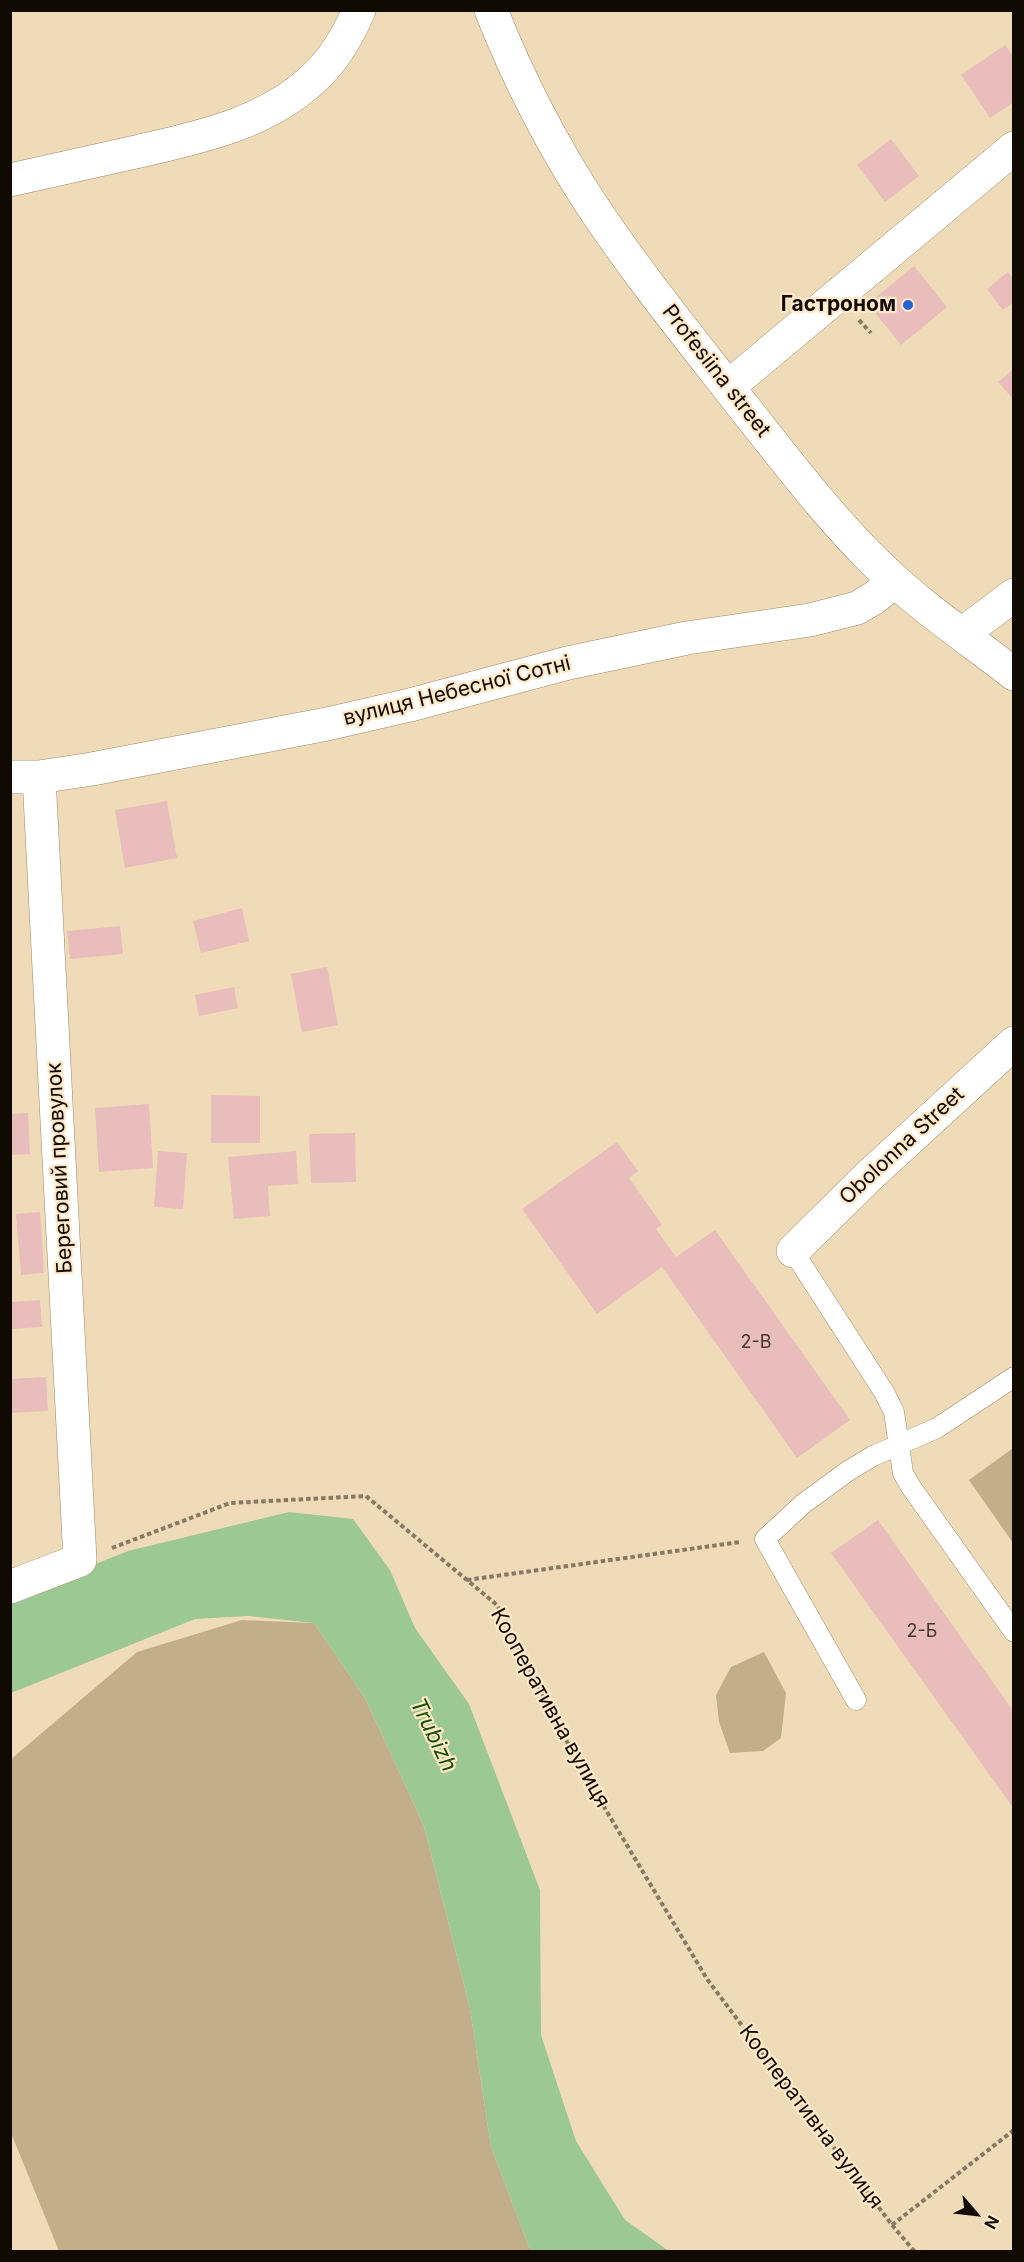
<!DOCTYPE html>
<meta charset="utf-8">
<style>
body{margin:0}
#map{position:relative;width:1024px;height:2262px;overflow:hidden;background:#f0dbb9;font-family:Inter,sans-serif}
canvas{display:block}
.frame{position:absolute;inset:0;border:12px solid #110a02;pointer-events:none}
.north{position:absolute;left:946px;top:2184px;width:60px;height:60px;-webkit-text-stroke:4px #fee8c6;paint-order:stroke;rotate:118deg;font-size:16px;font-weight:700;line-height:24px;text-align:center;color:#110a02}
.north::after{content:'';display:block;margin:auto;width:21px;height:27px;background:#110a02;clip-path:polygon(50% 0,100% 100%,50% 72%,0 100%)}
</style>
<div id="map">
<canvas width="1024" height="2262"></canvas>
<div class="frame"></div>
<div class="north">N</div>
</div>
<script>
const c = document.querySelector('canvas').getContext('2d');
c.lineJoin = 'round';
function fill(path, color) {
  c.fillStyle = color;
  c.fill(path, 'evenodd');
}
function trace(path, color, width, dash) {
  c.strokeStyle = color;
  c.lineWidth = width;
  c.lineCap = dash ? 'butt' : 'round';
  c.setLineDash(dash || []);
  c.stroke(path);
}
function label(font, color, halo, rows, align = 'center') {
  c.font = font + ' Inter,sans-serif';
  c.lineWidth = 4.5;
  c.setLineDash([]);
  c.textBaseline = 'middle';
  c.strokeStyle = halo;
  c.fillStyle = color;
  for (const [text, x, y, turn = 0] of rows) {
    c.save();
    c.translate(x, y);
    c.rotate((+turn || 0) * Math.PI / 180);
    c.textAlign = isNaN(turn) ? turn : align;
    if (halo) c.strokeText(text, 0, 0);
    c.fillText(text, 0, 0);
    c.restore();
  }
}
fill(new Path2D(`
 M1013,1448V1543L969,1480Z
 M242,1620L314,1623L365,1698L424,1826L470,2009L491,2147L529,2247L534,2251H59L11,2133L10,1760L137,1652Z
 M764,1652L786,1693L781,1738L763,1751L730,1753L719,1722L716,1695L731,1667Z`), '#c3ae8a');
fill(new Path2D(`
 M289,1512L353,1519L390,1570L415,1628L469,1704L540,1890L541,2035L576,2141L625,2220L669,2251L535,2252L529,2247L491,2147L470,2009L424,1826L365,1698L314,1623L248,1616L195,1619L11,1693V1598L128,1551Z`), '#9cc992');
fill(new Path2D(`
 M1005,45L1014,57V102L990,118L961,75Z
 M891,139L919,176L885,202L857,165Z
 M914,266L947,307L901,345L868,304Z
 M1008,272L1014,280V302L1003,310L987,289Z
 M1014,369V400L998,382Z
 M167,801L177,858L125,868L115,810Z
 M242,908L249,941L201,953L193,921Z
 M120,926L123,954L70,959L67,931Z
 M327,967L338,1025L302,1032L291,974Z
 M234,987L238,1008L199,1016L195,995Z
 M211,1095L260,1096V1143H211Z
 M149,1104L153,1168L99,1172L95,1108Z
 M28,1113L30,1154L10,1155V1114Z
 M355,1133L356,1182L311,1183L309,1134Z
 M617,1142L638,1171L629,1178L662,1225L656,1229L676,1257L715,1230L850,1420L797,1458L662,1267L597,1314L522,1209Z
 M158,1151L187,1153L183,1209L154,1207Z
 M296,1151L298,1184L268,1186L270,1216L234,1219L228,1157Z
 M40,1212L44,1273L21,1275L16,1214Z
 M40,1300L42,1327L10,1329V1302Z
 M46,1377L48,1411L10,1413V1379Z
 M878,1520L1014,1712V1809L831,1553Z`), '#e8bdbb');
const service = new Path2D(`
 M793,1251L884,1392L894,1412L903,1473L911,1487L1014,1632
 M856,1700L765,1539L803,1504L848,1471L873,1456L937,1428L1014,1377`);
const minor = new Path2D(`
 M491,10C518,78 551,143 591,204C636,272 688,336 738,400C783,456 827,516 879,566C920,606 969,639 1014,674
 M10,180C53,170 97,161 140,151C201,137 267,123 314,78C335,59 348,36 359,10
 M728,387L1014,148
 M962,634L1014,595
 M10,777H39L92,769L327,724L410,705L568,663L687,638L810,620L857,608L874,598L895,581
 M793,1251L869,1176L1014,1043
 M10,1587L80,1560L39,777`);
trace(service, '#9c896a', 21);
trace(minor, '#9c896a', 34);
trace(new Path2D(`
 M859,320L871,333
 M112,1548L230,1503L366,1496L497,1605L579,1765L707,1979L892,2225L915,2252
 M467,1580L740,1542
 M892,2225L1014,2130`), '#887963', 4, [4.5, 3]);
trace(service, '#fff', 20);
trace(minor, '#fff', 33);
for (const [x, y, r, color] of [
 [908,305,6,"#2265d1"]
]) {
  const dot = new Path2D();
  dot.arc(x, y, r, 0, 2 * Math.PI);
  c.fillStyle = color;
  c.fill(dot);
  trace(dot, '#fee8c6', 2);
}
label('18px', '#473730', null, [
 ["2-В",756,1343],
 ["2-Б",922,1632]
]);
label('bold 21px', '#110a02', '#fee8c6', [
 ["Гастроном",896,305]
], 'right');
label('21px', '#110a02', '#fee8c6', [
 ["Profesiina street",716,371,52],
 ["вулиця Небесної Сотні",457,691,-14],
 ["Obolonna Street",902,1146,-43],
 ["Береговий провулок",60,1168,-93],
 ["Кооперативна вулиця",550,1708,61],
 ["Кооперативна вулиця",811,2117,53]
]);
label('italic 22px', '#144f02', '#fee8c6', [
 ["Trubizh",433,1735,64]
]);
</script>
